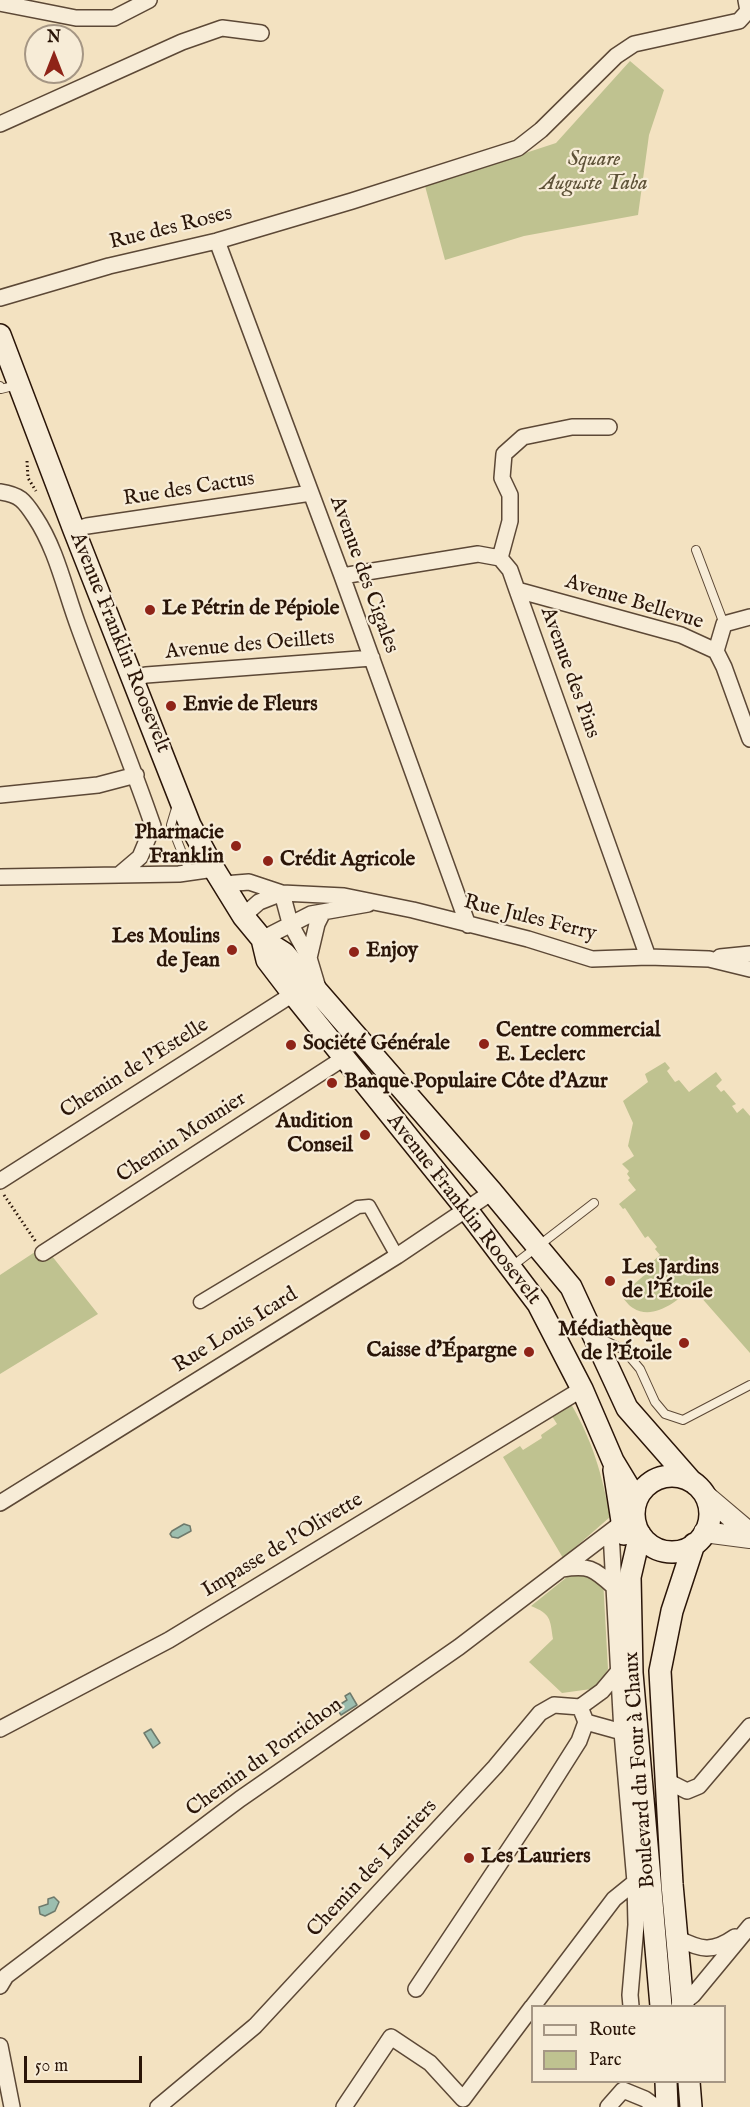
<!DOCTYPE html>
<meta charset="utf-8">
<style>
body{margin:0}
#map{position:relative;width:750px;height:2107px;overflow:hidden;background:#f3e2c1;font-family:"IM FELL English",serif}
canvas{display:block}
.legend{position:absolute;left:531px;top:2005px;width:195px;height:78px;box-sizing:border-box;background:#f7ecd7;border:2px solid #a59684;margin:0;padding:8px 10px;list-style:none;font-size:18px;color:#2a1508}
.legend li{display:flex;align-items:center;gap:12px;height:30px}
.legend b{width:30px;border:2px solid #a59684}
.north{position:absolute;left:24px;top:24px;width:60px;height:60px;box-sizing:border-box;background:#f7ecd7;border:2px solid #a59684;border-radius:50%;rotate:0deg;font-size:16px;font-weight:700;line-height:24px;text-align:center;color:#2a1508}
.north::after{content:'';display:block;margin:auto;width:21px;height:27px;background:#8f2418;clip-path:polygon(50% 0,100% 100%,50% 72%,0 100%)}
.scale{position:absolute;left:24px;top:2056px;width:118px;height:27px;box-sizing:border-box;border:3px solid #2a1508;border-top:0;padding-left:8px;font-size:18px;line-height:21px;white-space:nowrap;color:#2a1508;-webkit-text-stroke:4px #f7ecd7;paint-order:stroke}
</style>
<div id="map">
<canvas width="750" height="2107"></canvas>
<ul class="legend">
<li><b style="height:8px;background:#f7ecd7"></b>Route</li>
<li><b style="height:16px;background:#bfc290"></b>Parc</li>
</ul>
<div class="north">N</div>
<div class="scale">50 m</div>
</div>
<script>
const c = document.querySelector('canvas').getContext('2d');
c.lineJoin = 'round';
function fill(path, color) {
  c.fillStyle = color;
  c.fill(path, 'evenodd');
}
function trace(path, color, width, dash) {
  c.strokeStyle = color;
  c.lineWidth = width;
  c.lineCap = dash ? 'butt' : 'round';
  c.setLineDash(dash || []);
  c.stroke(path);
}
function label(font, color, halo, rows, align = 'center') {
  c.font = font + ' "IM FELL English",serif';
  c.lineWidth = 4.5;
  c.setLineDash([]);
  c.textBaseline = 'middle';
  c.strokeStyle = halo;
  c.fillStyle = color;
  for (const [text, x, y, turn = 0] of rows) {
    c.save();
    c.translate(x, y);
    c.rotate((+turn || 0) * Math.PI / 180);
    c.textAlign = isNaN(turn) ? turn : align;
    if (halo) c.strokeText(text, 0, 0);
    c.fillText(text, 0, 0);
    c.restore();
  }
}
fill(new Path2D(`
 M630,61L664,90L649,135L638,215L524,236L445,260L425,186L556,143Z
 M665,1062L670,1068L667,1071L675,1082L679,1080L689,1092L716,1072L722,1080L716,1086L721,1092L724,1090L736,1104L732,1106L737,1113L743,1108L750,1116V1353L692,1287C678,1301 653,1321 633,1308C629,1306 626,1301 622,1297L634,1288L633,1285L648,1272L650,1274L655,1270L651,1263L660,1255L655,1249L657,1247L648,1236L645,1238L625,1208L623,1209L619,1204L636,1190L628,1180L630,1178L627,1174L629,1171L622,1164L634,1156L628,1146L633,1123L623,1101L648,1082L645,1074Z
 M44,1246L98,1314L0,1374V1275Z
 M571,1404C593,1442 602,1474 610,1517L563,1558L503,1457L520,1446L523,1450L542,1438L541,1435L557,1424L550,1413Z
 M588,1570L603,1579L608,1669L600,1684L591,1689L562,1693L529,1662L553,1639C550,1619 551,1614 531,1606L572,1573Z`), '#bfc290');
const water = new Path2D(`
 M184,1524L190,1526L191,1531L178,1538L172,1537L170,1534L172,1531Z
 M350,1693L357,1705L341,1715L336,1707L347,1700L345,1696Z
 M151,1729L160,1743L153,1748L144,1733Z
 M54,1897L59,1902L55,1911L45,1916L40,1914L39,1907L48,1904V1899Z`);
fill(water, '#9cbeaf');
trace(water, '#6e7a6c', 1.5);
const service = new Path2D(`
 M0,386L1,389L17,385
 M696,550L724,624
 M177,805L171,825L190,873
 M511,1267L594,1203
 M600,1338L624,1350L640,1369L655,1402L665,1414L683,1420L750,1385`);
const pedestrian = new Path2D(`
 M200,1302L358,1207L369,1206L397,1256`);
const minor = new Path2D(`
 M0,3L76,18H114L149,0
 M0,124L182,42L222,28L261,33
 M217,241L342,576L468,925
 M0,298L109,266L217,241L352,201L518,148L541,130L616,56L634,44L739,21L748,11L746,0
 M0,492C20,495 24,500 35,517C57,550 65,591 79,628C103,694 130,759 153,826L140,857L120,874
 M74,530L87,526L311,493
 M500,558L510,521V495L502,478L504,454L523,437L572,427H609
 M342,576L478,554L500,558L510,570L517,590L648,957
 M517,590L681,635L716,651L724,667L750,739
 M716,651L724,624L750,617
 M132,679L146,675L372,658
 M0,795L98,785L136,775
 M0,877L179,874L214,869
 M224,884L249,882L282,893L344,896L413,910L528,939L592,959L648,957L709,959L750,969
 M282,893L290,923L309,958L318,988
 M243,916L259,902L282,893
 M262,939L311,914L368,904
 M720,957L750,954
 M309,958L317,924L322,914
 M0,1181L293,994
 M43,1253L344,1058
 M0,1503L397,1256L492,1192
 M611,1532L622,1732L635,1882L636,1925L630,1995L631,2006
 M562,1569C589,1565 593,1568 613,1586
 M586,1722L622,1732
 M0,1729L169,1640L582,1389
 M665,1780L687,1791L699,1786L750,1726
 M677,1938C701,1950 712,1953 735,1937
 M0,1986L6,1976L240,1799L459,1647L623,1522
 M416,1989L534,1812L579,1741L586,1722L580,1707
 M533,2006L614,1899L635,1882
 M679,2006L693,1995L750,1926
 M0,2046L12,2107
 M158,2107L255,2026L495,1767L540,1713L554,1705L580,1707L602,1691L618,1672
 M344,2107L391,2037L430,2063L463,2099L532,2007
 M608,2107L623,2090L645,2099L656,2107`);
const tertiary = new Path2D(`
 M705,1495L750,1533
 M704,1532L750,1538`);
const secondary = new Path2D(`
 M0,335L74,530L190,825L214,869L243,916L262,939L284,953L492,1192L571,1287L627,1408L691,1481
 M262,939L267,960L293,994L467,1210L538,1304L582,1389L613,1461L636,1499
 M614,1470L624,1534
 M634 1514a38 38 0 1 1 76 0a38 38 0 1 1-76 0Z
 M640,1534L630,1577L632,1673L661,2006
 M683,2006L672,1884L660,1671L672,1611L694,1544
 M666,2082L667,2107
 M689,2082L691,2107`);
trace(service, '#5c4836', 10);
trace(pedestrian, '#5c4836', 15);
trace(minor, '#5c4836', 18);
trace(tertiary, '#5c4836', 22);
trace(secondary, '#2a1508', 24);
trace(new Path2D(`
 M27,461L28,478L36,491
 M4,1195L36,1242`), '#2a1508', 3, [1.5, 3]);
trace(service, '#f7ecd7', 8);
trace(pedestrian, '#f7ecd7', 12);
trace(minor, '#f7ecd7', 15);
trace(tertiary, '#f7ecd7', 20);
trace(secondary, '#f7ecd7', 21);
for (const [x, y, r, color] of [
 [150,610,6,"#8f2418"],
 [171,706,6,"#8f2418"],
 [236,846,6,"#8f2418"],
 [268,861,6,"#8f2418"],
 [232,950,6,"#8f2418"],
 [354,952,6,"#8f2418"],
 [484,1044,6,"#8f2418"],
 [291,1045,6,"#8f2418"],
 [332,1083,6,"#8f2418"],
 [365,1135,6,"#8f2418"],
 [610,1281,6,"#8f2418"],
 [684,1343,6,"#8f2418"],
 [529,1352,6,"#8f2418"],
 [469,1858,6,"#8f2418"]
]) {
  const dot = new Path2D();
  dot.arc(x, y, r, 0, 2 * Math.PI);
  c.fillStyle = color;
  c.fill(dot);
  trace(dot, '#f7ecd7', 2);
}
label('italic 21px', '#5e5238', '#f7ecd7', [
 ["Square",594,161],
 ["Auguste Taba",594,185]
]);
label('21px', '#2a1508', '#f7ecd7', [
 ["Rue des Roses",171,229,-14],
 ["Rue des Cactus",189,490,-9],
 ["Avenue des Cigales",363,575,70],
 ["Avenue Bellevue",634,603,17],
 ["Avenue Franklin Roosevelt",119,643,68],
 ["Avenue des Oeillets",250,646,-5],
 ["Avenue des Pins",569,673,70],
 ["Rue Jules Ferry",530,919,14],
 ["Chemin de l'Estelle",135,1069,-32],
 ["Chemin Mounier",182,1138,-33],
 ["Avenue Franklin Roosevelt",463,1210,52],
 ["Rue Louis Icard",236,1331,-32],
 ["Impasse de l'Olivette",283,1546,-31],
 ["Chemin du Porrichon",265,1758,-36],
 ["Boulevard du Four à Chaux",641,1770,-94],
 ["Chemin des Lauriers",373,1869,-47]
]);
label('bold 21px', '#2a1508', '#f7ecd7', [
 ["Le Pétrin de Pépiole",162,610],
 ["Envie de Fleurs",183,706],
 ["Pharmacie",224,834,"right"],
 ["Franklin",224,858,"right"],
 ["Crédit Agricole",280,861],
 ["Les Moulins",220,938,"right"],
 ["de Jean",220,962,"right"],
 ["Enjoy",366,952],
 ["Centre commercial",496,1032],
 ["E. Leclerc",496,1056],
 ["Société Générale",303,1045],
 ["Banque Populaire Côte d'Azur",344,1083],
 ["Audition",353,1123,"right"],
 ["Conseil",353,1147,"right"],
 ["Les Jardins",622,1269],
 ["de l'Étoile",622,1293],
 ["Médiathèque",672,1331,"right"],
 ["de l'Étoile",672,1355,"right"],
 ["Caisse d'Épargne",517,1352,"right"],
 ["Les Lauriers",481,1858]
], 'left');
</script>
